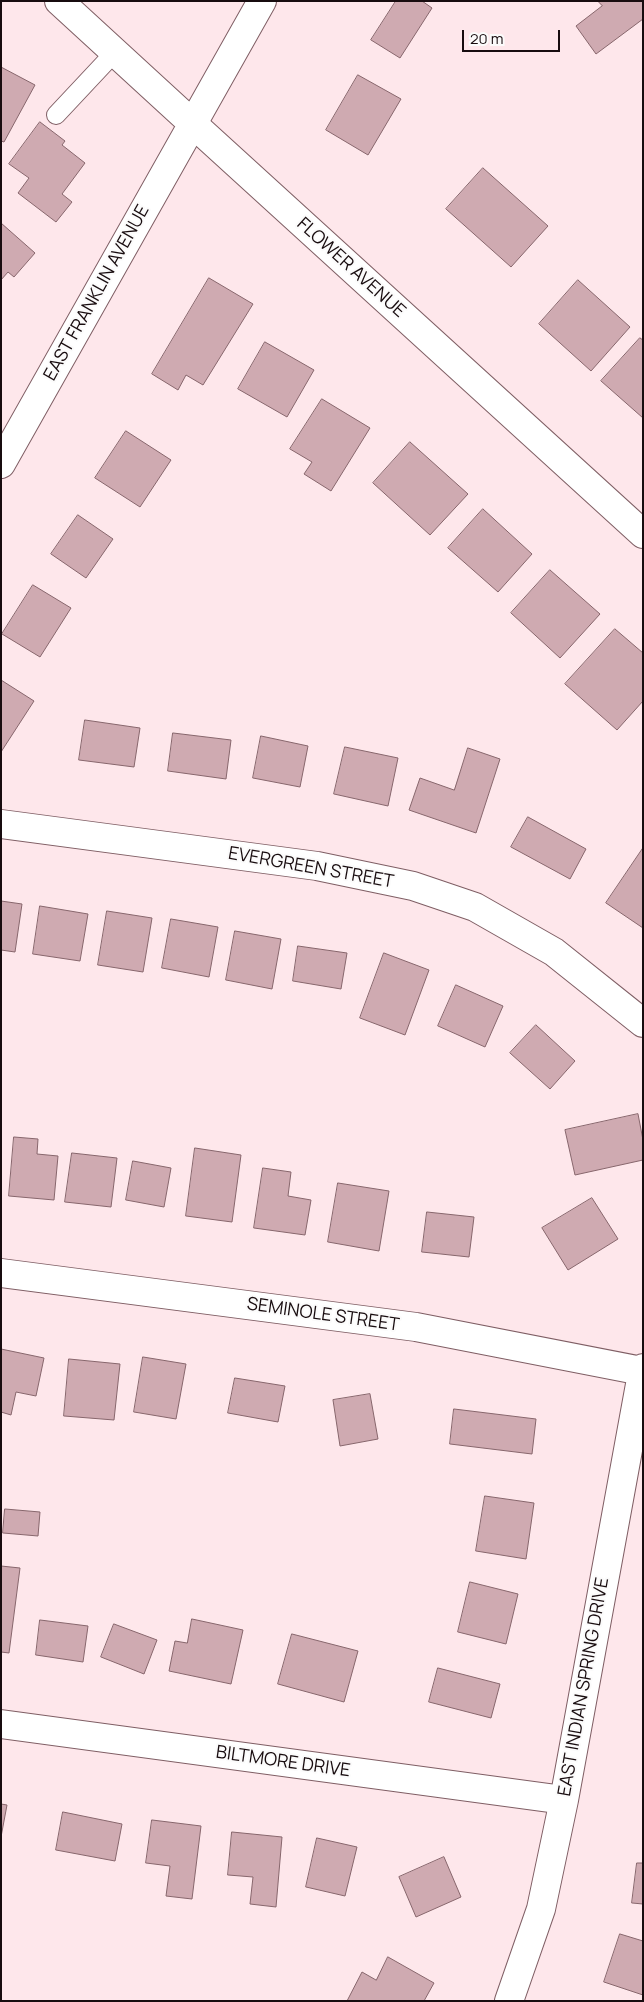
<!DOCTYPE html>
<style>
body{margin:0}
#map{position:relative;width:644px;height:2002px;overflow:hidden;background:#fee7eb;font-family:Manrope,sans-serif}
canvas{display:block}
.frame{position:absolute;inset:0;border:2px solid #180c0f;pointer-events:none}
.scale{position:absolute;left:462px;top:30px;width:98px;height:22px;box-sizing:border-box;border:2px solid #180c0f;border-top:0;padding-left:6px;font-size:15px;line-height:18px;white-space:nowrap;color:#180c0f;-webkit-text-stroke:4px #fbfbfb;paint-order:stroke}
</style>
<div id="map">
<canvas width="644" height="2002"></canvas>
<div class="frame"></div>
<div class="scale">20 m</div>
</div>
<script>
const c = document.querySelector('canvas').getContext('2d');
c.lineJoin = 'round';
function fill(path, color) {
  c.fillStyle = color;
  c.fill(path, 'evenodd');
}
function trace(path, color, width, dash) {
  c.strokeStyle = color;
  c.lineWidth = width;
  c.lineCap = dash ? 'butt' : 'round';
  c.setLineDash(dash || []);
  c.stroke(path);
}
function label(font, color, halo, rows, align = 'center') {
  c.font = font + ' Manrope,sans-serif';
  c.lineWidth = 4;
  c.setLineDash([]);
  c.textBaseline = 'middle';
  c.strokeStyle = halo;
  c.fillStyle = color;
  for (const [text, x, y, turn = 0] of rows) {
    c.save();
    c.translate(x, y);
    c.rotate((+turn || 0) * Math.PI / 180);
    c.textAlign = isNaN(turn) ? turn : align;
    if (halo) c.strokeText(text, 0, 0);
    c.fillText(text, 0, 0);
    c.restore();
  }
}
const building = new Path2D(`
 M396,1H422L432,8L400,58L371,40Z
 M598,1H643V19L596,54L576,26L602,6Z
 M1,67L35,85L4,142L1,141Z
 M358,75L401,99L368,155L326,130Z
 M40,122L65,141L62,145L85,163L62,194L72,202L56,222L18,193L29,178L9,164Z
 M483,168L548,226L511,267L446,209Z
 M1,223L35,253L14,277L8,272L1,280Z
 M209,278L253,304L203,385L186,375L178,390L152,374Z
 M578,280L630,327L591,371L539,324Z
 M640,338L643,340V418L601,381Z
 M265,342L314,370L287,417L238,389Z
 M322,399L370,428L331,491L304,474L312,462L290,449Z
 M126,431L171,460L140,507L95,478Z
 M410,442L468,494L430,535L373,483Z
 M483,509L532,554L498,592L448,548Z
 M78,515L113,539L86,578L51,554Z
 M550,570L600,614L560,658L511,613Z
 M33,585L71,608L40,657L2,634Z
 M615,629L643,653V701L617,730L565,684Z
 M1,680L34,701L1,752Z
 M85,720L140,728L134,767L79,760Z
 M173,733L231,740L226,779L168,771Z
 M261,736L308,746L300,787L253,778Z
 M345,747L398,758L388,806L334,794Z
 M468,748L500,759L476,833L409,810L420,778L454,790Z
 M528,817L586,849L570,879L511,847Z
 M643,848V928L606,903Z
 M1,901L22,904L15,952L1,950Z
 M40,906L88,914L80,961L33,954Z
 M107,911L152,918L143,972L98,965Z
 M171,919L218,927L209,977L162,968Z
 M235,931L281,939L272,989L226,980Z
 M298,946L347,953L341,989L293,981Z
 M384,953L429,970L405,1035L360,1018Z
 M456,985L503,1006L485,1047L438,1026Z
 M536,1025L575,1061L550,1089L510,1053Z
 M638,1114L643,1140V1160L575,1175L565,1130Z
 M14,1137L38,1139L37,1154L58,1156L54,1200L9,1196Z
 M195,1148L241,1155L232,1222L186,1216Z
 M72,1153L117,1158L111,1207L65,1202Z
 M133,1161L171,1168L164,1207L126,1200Z
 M263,1168L291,1172L288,1196L311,1200L305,1235L254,1228Z
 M338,1183L389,1191L379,1251L328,1242Z
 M592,1198L618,1239L568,1270L542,1228Z
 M427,1212L474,1217L469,1257L422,1252Z
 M1,1349L44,1358L36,1396L16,1392L11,1415L1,1412Z
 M143,1357L186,1364L176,1419L134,1412Z
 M69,1359L120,1364L114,1420L64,1416Z
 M235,1378L285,1386L278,1422L228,1413Z
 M370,1394L378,1439L340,1446L333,1400Z
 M454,1409L536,1419L532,1454L450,1444Z
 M485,1496L534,1503L526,1559L476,1551Z
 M5,1509L40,1512L38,1536L3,1533Z
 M1,1566L20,1568L9,1653L1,1652Z
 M470,1582L518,1594L506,1644L458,1632Z
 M192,1619L243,1630L231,1684L169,1671L175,1641L187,1643Z
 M40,1620L88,1626L83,1662L36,1655Z
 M114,1624L157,1640L144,1674L101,1657Z
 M292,1634L358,1651L344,1702L278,1684Z
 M438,1668L500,1684L491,1718L429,1702Z
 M1,1804L7,1805L1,1837Z
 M63,1812L122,1824L115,1861L56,1850Z
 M152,1820L201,1826L192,1899L166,1896L170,1866L146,1863Z
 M232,1832L282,1837L276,1907L250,1904L253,1877L228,1875Z
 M317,1838L357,1847L345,1896L306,1887Z
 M444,1857L461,1897L416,1917L399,1877Z
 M637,1863H643V1904L632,1903Z
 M620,1934L643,1941V1995L604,1982Z
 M388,1957L434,1983L424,2001H347L362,1972L376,1980Z`);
fill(building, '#cfaab1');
trace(building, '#87666c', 1);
const lane = new Path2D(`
 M56,115L115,52`);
const street = new Path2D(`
 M192,123L643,534
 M1,824L317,866L413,886L475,907L554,952L643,1023
 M1,1273L416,1327L642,1371
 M1,1724L564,1800
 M509,2001L541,1909L564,1800L643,1368`);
const secondary = new Path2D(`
 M59,1L192,123
 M1,464L262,1`);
trace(lane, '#7f5e64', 20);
trace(street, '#7f5e64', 30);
trace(secondary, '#7f5e64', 30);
trace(lane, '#fff', 18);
trace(street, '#fff', 28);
trace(secondary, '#fff', 28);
label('18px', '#180c0f', '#fbfbfb', [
 ["FLOWER AVENUE",351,268,42],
 ["EAST FRANKLIN AVENUE",97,293,-61],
 ["EVERGREEN STREET",311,868,10],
 ["SEMINOLE STREET",323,1315,8],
 ["EAST INDIAN SPRING DRIVE",584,1687,-80],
 ["BILTMORE DRIVE",283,1762,8]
]);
</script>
